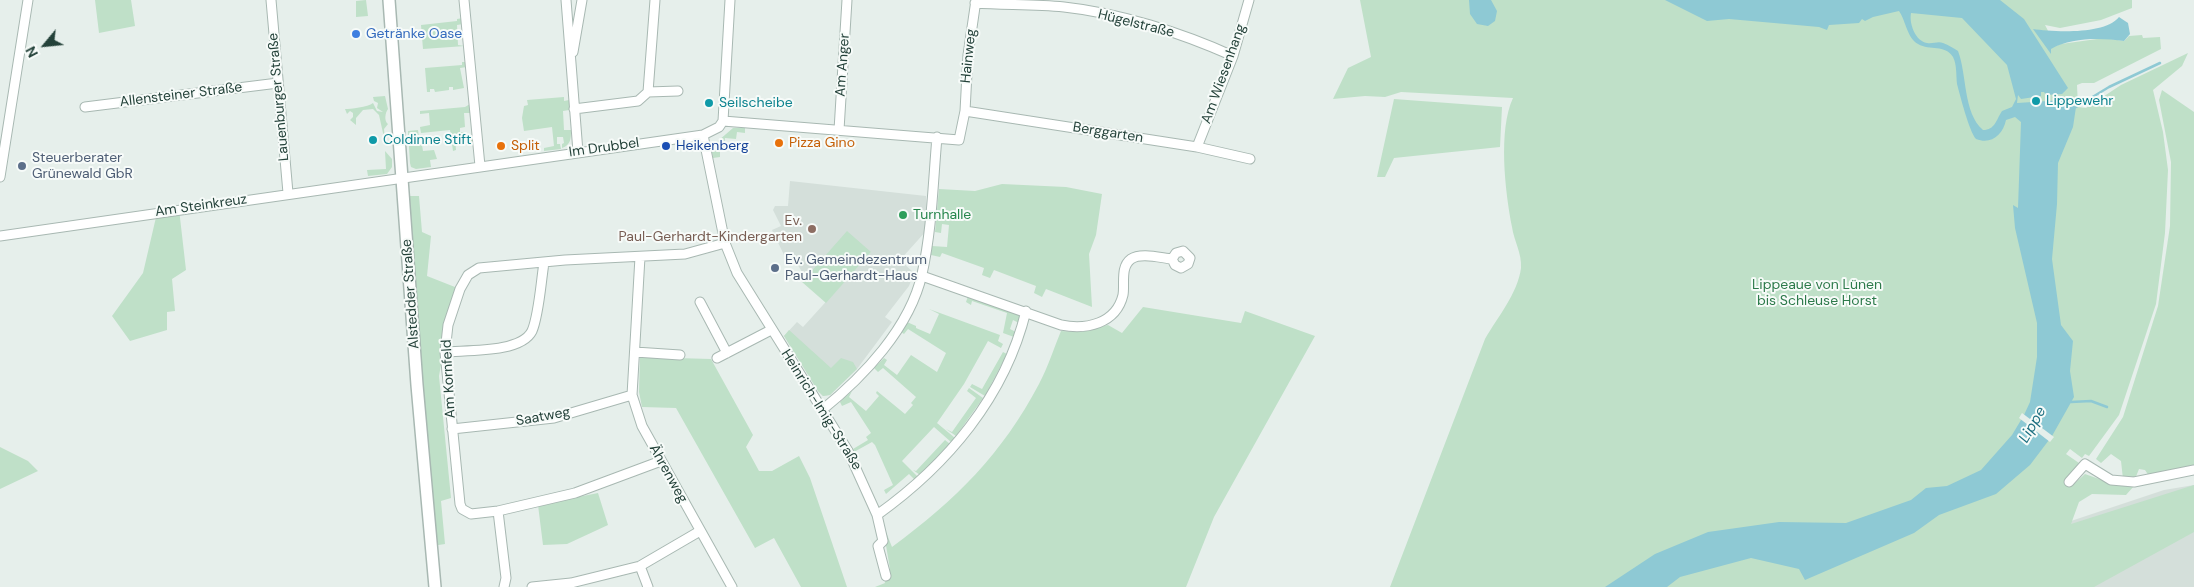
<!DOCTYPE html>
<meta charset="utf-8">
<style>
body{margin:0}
#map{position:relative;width:2194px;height:587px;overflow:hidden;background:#e6efeb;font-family:"DM Sans",sans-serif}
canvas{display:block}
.north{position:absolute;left:20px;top:20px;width:50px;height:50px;-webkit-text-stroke:4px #f7fbf9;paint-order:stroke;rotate:242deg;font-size:14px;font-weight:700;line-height:20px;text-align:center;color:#24423a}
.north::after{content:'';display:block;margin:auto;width:18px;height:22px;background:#24423a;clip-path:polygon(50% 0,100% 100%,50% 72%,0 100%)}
</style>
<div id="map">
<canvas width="2194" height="587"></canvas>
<div class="north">N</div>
</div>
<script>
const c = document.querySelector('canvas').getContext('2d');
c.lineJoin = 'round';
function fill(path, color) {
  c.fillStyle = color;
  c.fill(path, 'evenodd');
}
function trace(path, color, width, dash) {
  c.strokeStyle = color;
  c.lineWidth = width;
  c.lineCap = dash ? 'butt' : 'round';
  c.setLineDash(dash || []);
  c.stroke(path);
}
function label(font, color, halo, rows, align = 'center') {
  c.font = font + ' "DM Sans",sans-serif';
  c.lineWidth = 4;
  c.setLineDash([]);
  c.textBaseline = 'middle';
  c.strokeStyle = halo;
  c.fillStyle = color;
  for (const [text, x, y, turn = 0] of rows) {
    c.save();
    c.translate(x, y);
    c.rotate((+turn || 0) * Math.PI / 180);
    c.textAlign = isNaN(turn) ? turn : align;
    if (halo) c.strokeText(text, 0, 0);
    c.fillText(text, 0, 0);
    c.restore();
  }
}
fill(new Path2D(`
 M790,181L926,196L927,230L900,260L914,273L909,286L885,317L892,322L857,369L830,395L823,396L818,391L784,336L797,322L803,327L871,252L806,278L790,253L784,255L772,230L781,226L773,210L775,206H788Z
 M2194,485V587H2024L2053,527L2164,490Z`), '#d4dfda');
fill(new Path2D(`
 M95,0H131L135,26L99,33Z
 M366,0L368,16L356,17V1Z
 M1360,0H2132V8L2101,20L2060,28L2045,25L2056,46L2061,44L2104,38L2124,41L2129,36L2142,35L2143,38L2160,37L2161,49L2094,83H2082L2077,85L2078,107L2086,108L2121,85L2188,53L2182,66L2153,90L2163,132L2168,170L2165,233L2156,304L2119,415L2089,456L2085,454L2082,458L2070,449L2066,454L2079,463L2066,479L2073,485L2085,474L2113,484L2134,486L2126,495L2092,494L2079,502L2071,524L2194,485V532L2094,587H1390L1485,339C1497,318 1518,293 1521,268C1522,253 1514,241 1512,227C1505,191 1498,130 1513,98L1401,92L1385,97L1365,96L1333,99L1348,68L1371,57Z
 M463,18V24L457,25L458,45L465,46L423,49L421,25L457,21V19Z
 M462,62H466L467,67L460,68L464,88L453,90V87H449V90L435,92L434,89H430V92H427L425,68L462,65Z
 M2162,90L2194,112V468L2149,476L2145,470L2139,469L2135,479H2123L2121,461L2111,454L2101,463L2096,459L2123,417L2158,306L2170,226L2171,162L2159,100Z
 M385,96L388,109C385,113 384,121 388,124L384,129L385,142L379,115L373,109L363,110L356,118V125L350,120L353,117V113L350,111L347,114L345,109C350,109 368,107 373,103L377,111L383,112L377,108L378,103L374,101L373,97Z
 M564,97V101L569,100V110L563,111L564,130H571C571,138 571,145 562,148V144L564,143L563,137H557V144H560L561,149L544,151V148L554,146L552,127L524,131L522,118L524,106L528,105L527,100Z
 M1394,99L1502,107L1500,147L1394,158L1385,177H1377Z
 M470,104L471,113H464L465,127L460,128V132H466V136H473L474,144H471L470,137L455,139L456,150L453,151L450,130L421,133L420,127L430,125L429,113L420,114V111L465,107Z
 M733,128H745V133L737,132L736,139L725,138L724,150L720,149V157L713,158L711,147Z
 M418,130L419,137L429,136L428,138L421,139L423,151L434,150L437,159L430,160L431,167L416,169L411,167L410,163L408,131Z
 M385,151L392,159V167L387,174L368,176L367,170L386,169Z
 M1002,184L1066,187L1102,194L1096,235L1089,254L1092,307L1046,289L1042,297L1034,293L1036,286L994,270L990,278L982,275L984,268L942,253L940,257L931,255L932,246L947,247L949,225L942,224L941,233L935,232L939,189L975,191Z
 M404,196H419L422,232L431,236L427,276L460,289L448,325L439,376L451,498L441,501L445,544L432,546Z
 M179,209L186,270L172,279L175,311L167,312V330L130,341L112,316L143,273L157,213Z
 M847,231L871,252L826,303L802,282Z
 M968,296L1019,315L1021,318L1019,323L1013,320L1010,329L1016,332L1014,337L1003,333L1007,313L972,301L971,305L966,302Z
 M1143,307L1241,323L1245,311L1315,336L1214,517L1186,587H875L885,583L883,574L890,569L882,522L892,547C956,500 1002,454 1039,384C1048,367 1054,348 1061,331L1080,332L1108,325L1122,333Z
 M929,309L1000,335L998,341L1003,344L1001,348L988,341L964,384L937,423L955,438L951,442L934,427L902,461L918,477L915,480L909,474L886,494L884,490L893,485L875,445L872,442L854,452L853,449L868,440L866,437L871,433L851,402L842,406L840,402L852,391L849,397L866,411L879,396L876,393L877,391L905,414L913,405L911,403L916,397L883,368L878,372L874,368L884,358L887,360L884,365L897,375L911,355L937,372L946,353L908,329L904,334L901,332L907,322L916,326V328L930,334L939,314Z
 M789,330L831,368L841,358L853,362L857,369L830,395L823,396L818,391L784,336Z
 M1003,352L1007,354L985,396L970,387L972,384L982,389Z
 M640,357L711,359L753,435L746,447L759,471H772L799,456L810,478L847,587H801L774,538L755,548L676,408L642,407L639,392Z
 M969,388L983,398L956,436L946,429L952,432L976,398L967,391Z
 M945,440L950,444L920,475L913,470L916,471Z
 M0,447L28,461L38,471L0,489Z
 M598,493L608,525L567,544L543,545L538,505Z`), '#bfe0c8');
fill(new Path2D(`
 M1469,0H1491L1497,11L1495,21L1488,26L1477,24L1470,14Z
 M1665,0H2000L2024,19L2068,88L2062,94L2046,95L2044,92H2041V96L2021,99L2018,95L2017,103L2064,100L2076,107L2073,127L2058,163L2057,204L2052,259L2061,325L2073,341L2070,371L2074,397L2052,436L2030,465L1996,494L1939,515L1914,533L1805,580L1799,569L1751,558L1680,577L1667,587H1605L1655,554L1708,532L1779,522L1846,523L1911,500L1926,488L1947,486L1981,470L2012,435L2024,415L2030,402L2037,357V323L2015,228L2013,205L2018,208L2021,122L2015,117L2006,120C2003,135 1991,145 1976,139C1969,131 1960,95 1957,84C1956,75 1957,65 1953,57C1945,44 1930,51 1918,44C1907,38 1906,21 1899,11L1873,17L1865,21L1862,19L1859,23L1829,25L1827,30L1819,27L1729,19L1707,21ZM1911,13L1962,18L2007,65L2016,99L2012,107L2002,111C1996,120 1995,130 1983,130C1963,113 1967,74 1958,51C1953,48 1949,45 1943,43C1938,41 1933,44 1927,43C1915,41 1909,23 1911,13Z
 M2119,17L2128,23L2130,34L2124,41C2101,38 2072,37 2051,49V54L2033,29C2053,32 2105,35 2119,17Z`), '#8ec9d4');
fill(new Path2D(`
 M2022,413L2054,437L2050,442L2019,418Z`), '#e6efeb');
trace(new Path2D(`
 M2076,107L2109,87L2160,63
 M2071,402L2091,401L2107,407`), '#8ec9d4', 2.5);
const minor = new Path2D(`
 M271,0L288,193
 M464,0L480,166
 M566,0L578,152
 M975,3C1005,5 1034,4 1064,7C1120,13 1182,33 1233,56
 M573,52L582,0
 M648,92L678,91
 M85,107L278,83
 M574,109L638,101L648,92L655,0
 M965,111L1197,147L1250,159
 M723,121L959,140L965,111L968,55L976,0
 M839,130L847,0
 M703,135L725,243L737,273L848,451L877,515L883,541L878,546L886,576
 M1197,147L1233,56L1249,0
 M0,177L28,0
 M0,236L703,135L719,127L723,121L730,0
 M640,257L632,395L642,426L732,587
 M922,276L1061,325C1086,330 1116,324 1123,295C1125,284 1120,267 1131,259C1141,252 1161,258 1172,259L1175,265L1181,268L1188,264L1190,258L1183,251L1176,253L1172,259
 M700,302L727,353
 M445,352C468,350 521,353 532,331C539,315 541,281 544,263
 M635,352L680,355
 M717,358L771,330
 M822,410C863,377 910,328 922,274C932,230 933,182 937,137
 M452,429L554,418L632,395
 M661,461L575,493L498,511L471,514L462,509L460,504L445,352L448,325L460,289L468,275L479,268L565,260L685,254L725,243
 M2069,482L2085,464L2111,480L2134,482L2194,470
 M498,511L506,578L504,587
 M877,515C947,465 1005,397 1026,311
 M640,566L648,587
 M532,587L571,583L640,566L700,531`);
const tertiary = new Path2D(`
 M389,0L417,385L435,587`);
trace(minor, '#a8b8b2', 11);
trace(tertiary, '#a8b8b2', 14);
trace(minor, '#fff', 9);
trace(tertiary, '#fff', 11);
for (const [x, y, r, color] of [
 [356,34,5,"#3f7fe0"],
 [2036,101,5,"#0f9aa8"],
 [709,103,5,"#0f9aa8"],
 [373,140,5,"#0f9aa8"],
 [779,143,5,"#e8710a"],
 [501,146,5,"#e8710a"],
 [666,146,5,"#1a4fb4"],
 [22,166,5,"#5c6f8a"],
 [903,215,5,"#2e9e5b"],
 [812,229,5,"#8d6e63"],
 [775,268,5,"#5c6f8a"]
]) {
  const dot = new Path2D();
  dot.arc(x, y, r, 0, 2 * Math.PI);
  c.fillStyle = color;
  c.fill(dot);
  trace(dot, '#f7fbf9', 2);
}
label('14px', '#24423a', '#f7fbf9', [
 ["Hügelstraße",1136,24,14],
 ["Hainweg",969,56,-84],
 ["Am Anger",843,65,-86],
 ["Am Wiesenhang",1224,74,-70],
 ["Allensteiner Straße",181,95,-7],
 ["Lauenburger Straße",279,97,-95],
 ["Berggarten",1108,133,9],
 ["Im Drubbel",604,148,-8],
 ["Am Steinkreuz",201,206,-8],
 ["Alstedder Straße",411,294,-94],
 ["Am Kornfeld",449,379,-93],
 ["Heinrich-Imig-Straße",821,410,58],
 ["Saatweg",543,417,-10],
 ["Ährenweg",668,474,61]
]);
label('14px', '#366cbe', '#f7fbf9', [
 ["Getränke Oase",366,34]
], 'left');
label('14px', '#0d838f', '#f7fbf9', [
 ["Lippewehr",2046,101],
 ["Seilscheibe",719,103],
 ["Coldinne Stift",383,140]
], 'left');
label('14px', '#c56008', '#f7fbf9', [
 ["Pizza Gino",789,143],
 ["Split",511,146]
], 'left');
label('14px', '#164399', '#f7fbf9', [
 ["Heikenberg",676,146]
], 'left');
label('14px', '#4e5e75', '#f7fbf9', [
 ["Steuerberater",32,158],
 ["Grünewald GbR",32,174],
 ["Ev. Gemeindezentrum",785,260],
 ["Paul-Gerhardt-Haus",785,276]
], 'left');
label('14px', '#27864d', '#f7fbf9', [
 ["Turnhalle",913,215]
], 'left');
label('14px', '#785e54', '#f7fbf9', [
 ["Ev.",802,221],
 ["Paul-Gerhardt-Kindergarten",802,237]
], 'right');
label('14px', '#2d7a4b', '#f7fbf9', [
 ["Lippeaue von Lünen",1817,285],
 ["bis Schleuse Horst",1817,301]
]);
label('italic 15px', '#1c6f80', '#f7fbf9', [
 ["Lippe",2033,425,-60]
]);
</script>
